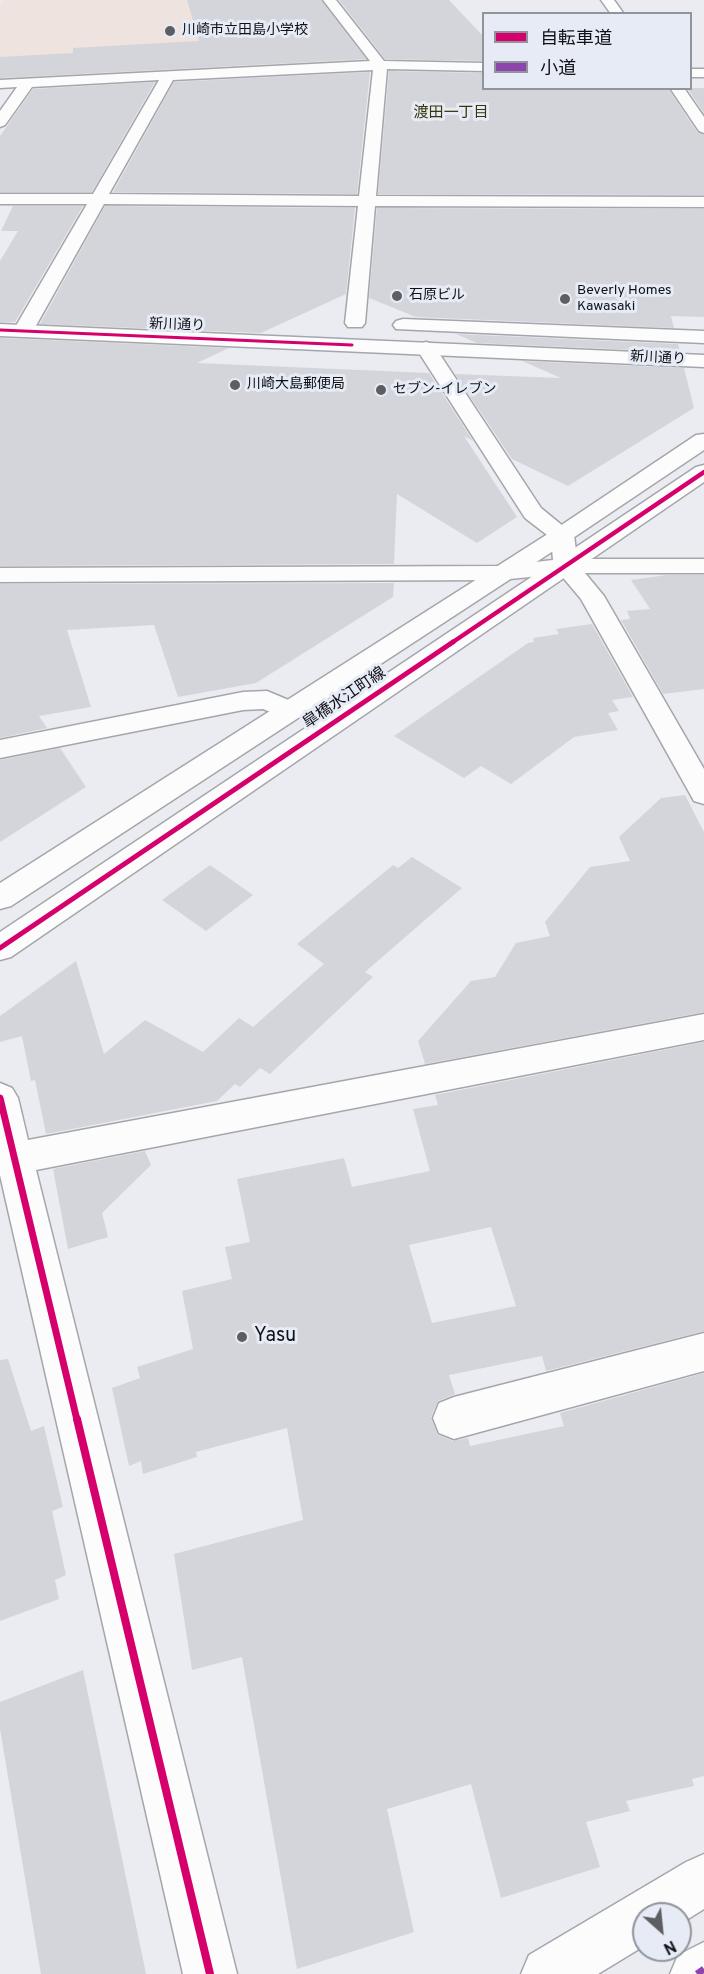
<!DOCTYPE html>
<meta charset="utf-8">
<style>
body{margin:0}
#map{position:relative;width:704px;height:1974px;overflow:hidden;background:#eaecf2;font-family:Overpass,"Noto Sans JP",sans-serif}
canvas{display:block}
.legend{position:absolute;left:482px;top:12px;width:210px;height:78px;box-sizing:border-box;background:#e6ebf5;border:2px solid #90949b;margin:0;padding:8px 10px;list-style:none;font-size:18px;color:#101115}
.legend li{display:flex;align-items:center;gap:12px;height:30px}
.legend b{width:30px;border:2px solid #90949b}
.north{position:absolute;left:632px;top:1902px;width:60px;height:60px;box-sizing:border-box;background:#e6ebf5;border:2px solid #90949b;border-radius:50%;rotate:153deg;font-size:16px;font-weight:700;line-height:24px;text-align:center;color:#101115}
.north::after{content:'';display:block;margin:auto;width:21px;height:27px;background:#5c5e62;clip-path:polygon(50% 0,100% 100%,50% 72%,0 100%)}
</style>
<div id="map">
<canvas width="704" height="1974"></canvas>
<ul class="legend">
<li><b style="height:8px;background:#d6006c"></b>自転車道</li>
<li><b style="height:8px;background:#8e44ad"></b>小道</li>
</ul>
<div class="north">N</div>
</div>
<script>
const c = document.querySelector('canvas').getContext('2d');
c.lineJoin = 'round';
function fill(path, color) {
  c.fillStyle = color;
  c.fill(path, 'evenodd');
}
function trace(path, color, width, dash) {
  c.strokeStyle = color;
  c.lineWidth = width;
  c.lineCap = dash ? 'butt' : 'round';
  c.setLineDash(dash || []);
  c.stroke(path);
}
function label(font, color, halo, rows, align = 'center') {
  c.font = font + ' Overpass,"Noto Sans JP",sans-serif';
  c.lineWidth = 6;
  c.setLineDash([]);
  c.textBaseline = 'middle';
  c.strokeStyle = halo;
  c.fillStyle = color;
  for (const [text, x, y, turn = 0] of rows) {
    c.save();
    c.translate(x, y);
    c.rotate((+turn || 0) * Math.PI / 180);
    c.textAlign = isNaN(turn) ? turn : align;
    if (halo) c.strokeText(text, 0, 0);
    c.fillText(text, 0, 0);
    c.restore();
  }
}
fill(new Path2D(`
 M4,0H317L359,58L355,61L0,80V5Z`), '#eee3de');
fill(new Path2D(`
 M187,0H321L366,59L0,78V57L73,53V48L199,41Z
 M339,0H449L483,36V61L385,59Z
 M389,71L483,73V88H668L697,132L704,135V195L378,194Z
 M370,72L357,194L113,192L174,82Z
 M155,82L92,192H0V136L33,89Z
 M687,88H704V113Z
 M13,206H83L15,322H0V261L18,231H1Z
 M105,206L355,208L346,294L261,333L40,324Z
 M377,208L704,209V317L671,316L674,328L416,317L369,298Z
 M456,334L678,344L680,352L477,343Z
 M0,338L229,348L197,363L429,373L473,441L464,436L517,517L477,543L397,494L394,564L0,566Z
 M522,361L684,368L694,408L568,486L512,459L455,374L561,378Z
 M667,575H704V689L663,694L621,620L630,619L627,611L650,609L631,580Z
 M394,583L393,597L256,683L178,697L154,625L67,630L91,707L39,716L47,728L0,738V584Z
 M592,624L633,697L612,700L619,711L608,713L618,730L574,737L511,784L481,766L464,778L394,736L528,643L534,642L533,638L559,634L556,629Z
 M60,748L86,787L0,842V760Z
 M685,795L704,832V1012L425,1064L418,1041L471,981L495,977L516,943L550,936L545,922L590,867L630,861L619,837L661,798Z
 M412,857L462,888L365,972L373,977L270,1074L260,1068L240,1087L235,1084L217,1101L46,1134L35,1080L31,1081L22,1036L0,1042V1016L76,961L104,1054L145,1020L203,1052L239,1018L253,1027L324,964L297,944L393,865L398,868Z
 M210,865L253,895L206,931L162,900Z
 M704,1042V1331L546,1371L542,1356L449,1375L455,1394L438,1401L431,1417L438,1435L453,1441L468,1438L470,1446L564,1426L560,1413L704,1373V1776L692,1779L694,1786L626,1801L630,1811L586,1822L600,1867L501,1898L471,1784L387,1809L414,1932L297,1969L242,1657L192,1670L174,1554L303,1520L287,1428L196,1452L197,1457L143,1474L141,1461L129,1466L112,1388L140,1378L137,1367L193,1349L182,1291L232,1279L225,1247L250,1242L237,1179L344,1158L352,1187L430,1171L413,1109L438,1105L435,1095ZM491,1227L516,1306L432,1323L409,1245Z
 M145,1151L151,1165L102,1213L108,1237L68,1249L53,1169Z
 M8,1359L31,1431L44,1426L63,1507L52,1511L66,1575L55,1580L59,1599L0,1621V1360Z
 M83,1670L146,1974H41L0,1729V1702Z`), '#d3d5da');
const pedestrian = new Path2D(`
 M704,1942V1974H670L678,1955Z`);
const minor = new Path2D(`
 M323,0H336L384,61L484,63V71L387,69L376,196L704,197V207L375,206L365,323L362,327H348L345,323L358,206L104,204L33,331L30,335H16L13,331L87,204H0V194H93L159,80L32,87L5,125L0,127V111L17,87L0,88V80L370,61ZM373,70L359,196L109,194L173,80Z
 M690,69H704V77H690Z
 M426,342L433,344L541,508L574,535L577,559H704V573H585L604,596L704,769V804L694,801L581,599L560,574L500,580L0,582V568L500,566L553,560L551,538L525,518L416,348L419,344Z
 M267,691L298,704L302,710L298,716L288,719L263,709L243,710L0,758V740L243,692Z
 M704,1014V1040L36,1170L237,1974H183L0,1175V1083L12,1088L18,1098L28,1140Z
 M704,1333V1371L454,1439L439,1433L433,1418L439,1403L454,1397Z
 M704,1854V1909L680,1924V1914H644V1946L598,1974H521L529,1955L686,1862Z`);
const tertiary = new Path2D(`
 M601,0H614L624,14H611Z
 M670,88H684L704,117V133L699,131Z
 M704,434V450L570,540L11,906L0,909V883L554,530L696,435Z
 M704,465V482L11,957L0,960V932L696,467Z`);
const secondary = new Path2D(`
 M403,319L704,331V343L396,329L393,325L396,321Z
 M0,324L704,355V367L0,336Z`);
trace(pedestrian, '#a4a6aa', 3);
trace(minor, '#a4a6aa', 3);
trace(tertiary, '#a4a6aa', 3);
trace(secondary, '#a4a6aa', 3);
fill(pedestrian, '#fcfcfd');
fill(minor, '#fcfcfd');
fill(tertiary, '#fcfcfd');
fill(secondary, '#fcfcfd');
trace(new Path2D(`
 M697,1974L704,1969`), '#8e44ad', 7, [13, 7]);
trace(new Path2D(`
 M0,330L352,345`), '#d6006c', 3);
trace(new Path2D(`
 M450,644L704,472`), '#d6006c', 4.5);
trace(new Path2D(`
 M0,948L453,642`), '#d6006c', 5);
trace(new Path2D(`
 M0,1098L77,1420`), '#d6006c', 7);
trace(new Path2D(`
 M77,1419L210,1974`), '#d6006c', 8);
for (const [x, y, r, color] of [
 [170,31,6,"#5c5e62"],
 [397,296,6,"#5c5e62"],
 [565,299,6,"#5c5e62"],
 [235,385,6,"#5c5e62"],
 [381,390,6,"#5c5e62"],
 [242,1337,6,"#5c5e62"]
]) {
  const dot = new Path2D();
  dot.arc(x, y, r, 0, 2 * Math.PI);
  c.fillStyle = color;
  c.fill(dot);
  trace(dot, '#e6ebf5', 2);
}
label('14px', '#101115', '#e6ebf5', [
 ["川崎市立田島小学校",182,31],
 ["Beverly Homes",577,291],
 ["Kawasaki",577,307],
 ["石原ビル",409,296],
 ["川崎大島郵便局",247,385],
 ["セブン-イレブン",393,390]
], 'left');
label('14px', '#101115', '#e6ebf5', [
 ["新川通り",177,326,2],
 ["新川通り",658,359,3]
]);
label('15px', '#38350b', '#e6ebf5', [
 ["渡田一丁目",451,114]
]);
label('16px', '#101115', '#e6ebf5', [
 ["皐橋水江町線",345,699,-34]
]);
label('20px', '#101115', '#e6ebf5', [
 ["Yasu",254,1337]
], 'left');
</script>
